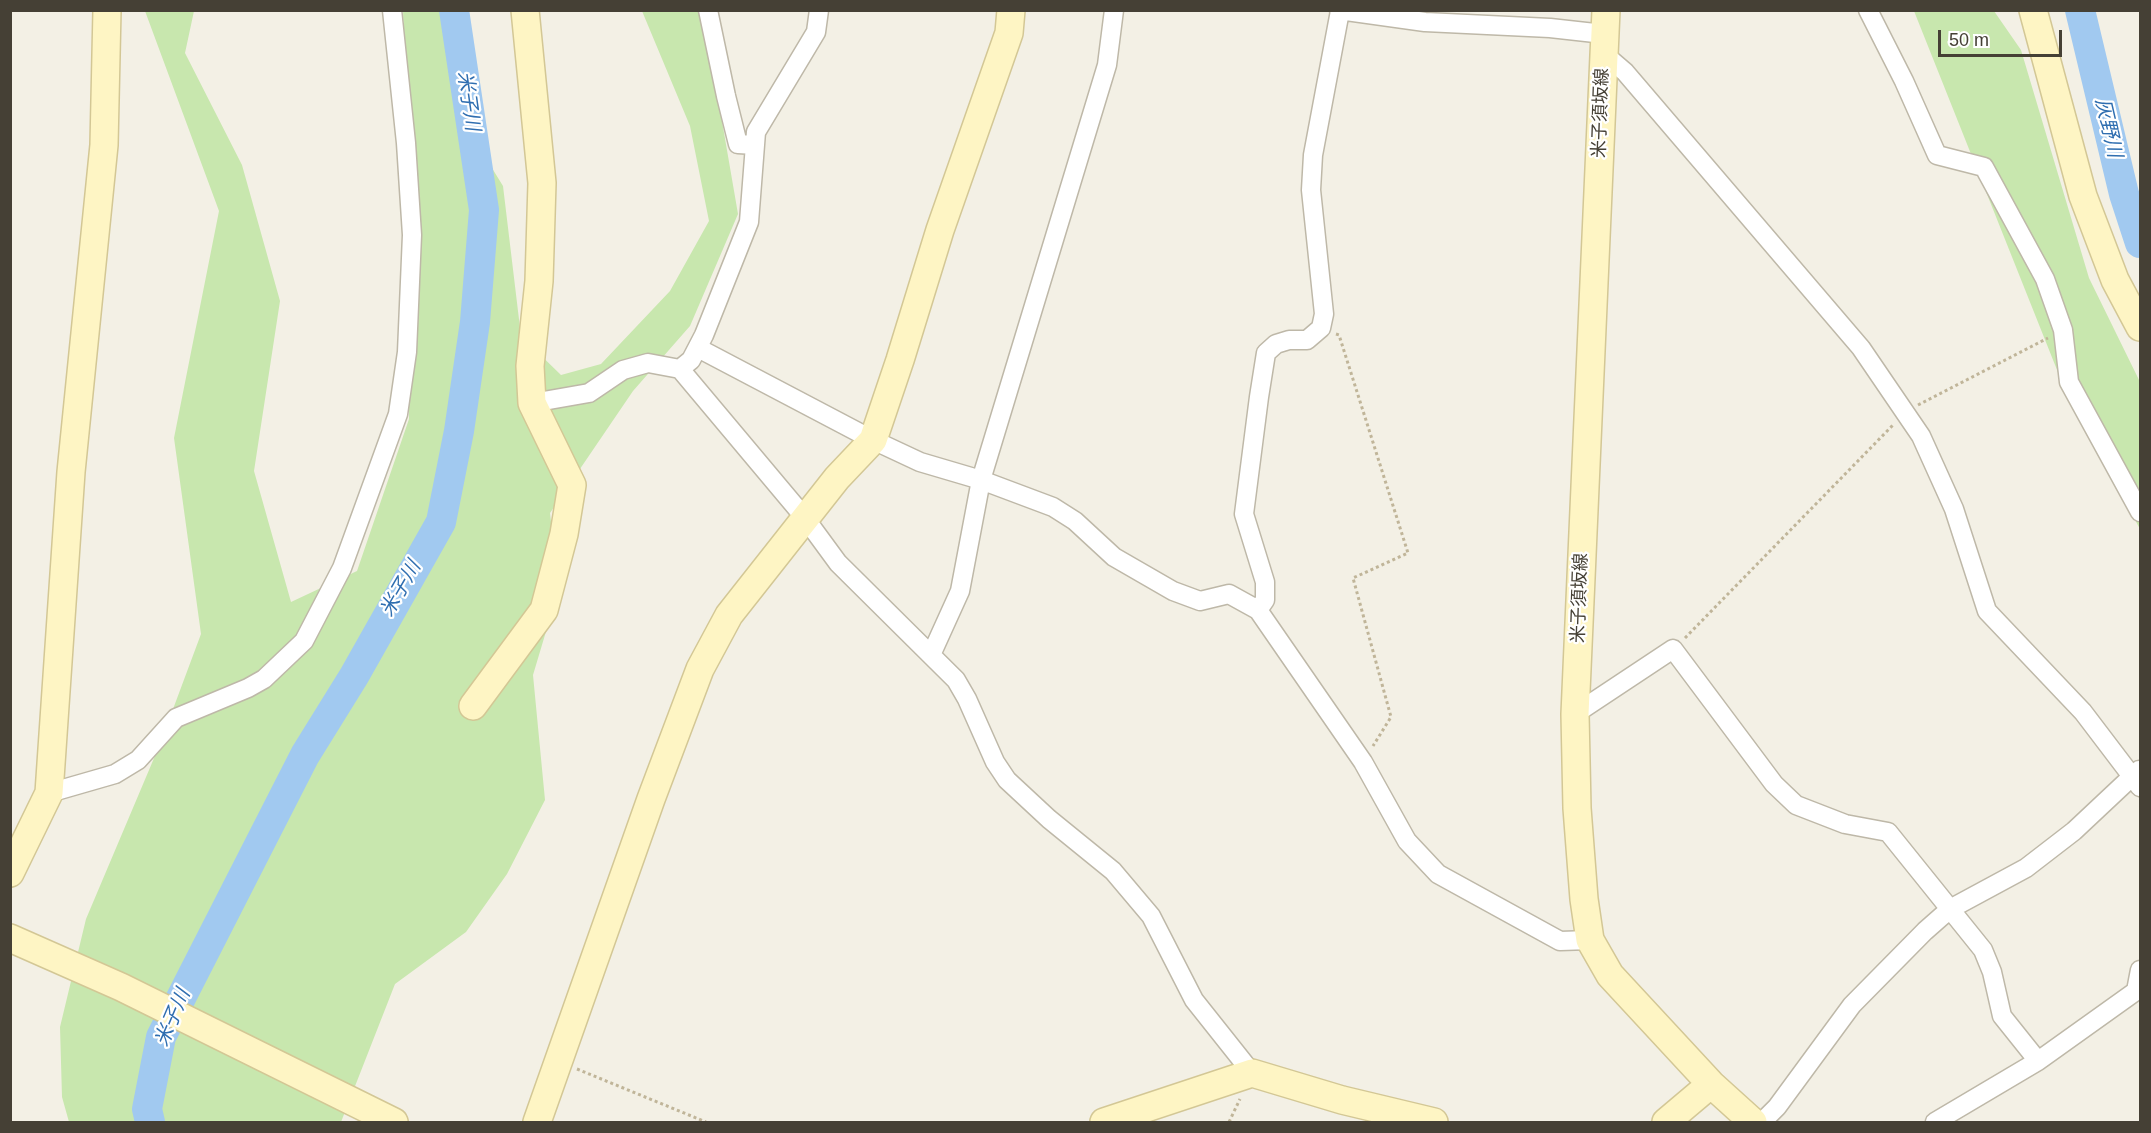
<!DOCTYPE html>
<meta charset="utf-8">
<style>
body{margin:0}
#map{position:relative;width:2151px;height:1133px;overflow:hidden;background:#f3f0e5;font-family:Helvetica,sans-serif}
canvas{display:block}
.frame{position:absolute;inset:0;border:12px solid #454035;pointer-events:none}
.scale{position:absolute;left:1938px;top:30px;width:124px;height:27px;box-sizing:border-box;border:3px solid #454035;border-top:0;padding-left:8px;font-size:18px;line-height:21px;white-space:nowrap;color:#454035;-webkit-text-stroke:4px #fff;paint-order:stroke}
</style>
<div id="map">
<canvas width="2151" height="1133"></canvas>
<div class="frame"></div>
<div class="scale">50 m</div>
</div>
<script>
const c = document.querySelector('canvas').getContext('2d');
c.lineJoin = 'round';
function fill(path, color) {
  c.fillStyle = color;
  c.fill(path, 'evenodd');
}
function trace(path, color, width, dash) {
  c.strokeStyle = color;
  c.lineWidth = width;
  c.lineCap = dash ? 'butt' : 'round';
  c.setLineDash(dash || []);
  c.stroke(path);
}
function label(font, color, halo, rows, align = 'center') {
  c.font = font + ' Helvetica,"Noto Sans JP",sans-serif';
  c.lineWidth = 4.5;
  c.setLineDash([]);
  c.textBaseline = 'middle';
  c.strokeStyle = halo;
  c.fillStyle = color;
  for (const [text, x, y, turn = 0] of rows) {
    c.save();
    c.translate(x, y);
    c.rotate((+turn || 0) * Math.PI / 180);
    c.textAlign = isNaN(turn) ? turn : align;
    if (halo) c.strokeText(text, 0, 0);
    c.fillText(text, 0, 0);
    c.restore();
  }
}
fill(new Path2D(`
 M145,11H194L185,53L242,165L280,301L254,471L291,602L357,571L409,419L410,211L403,11H445L455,108L503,186L521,336L561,375L601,364L670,291L709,221L690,126L642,11H703L738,214L690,326L633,391L550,513L559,588L533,675L545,800L507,874L466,932L395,984L341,1122H69L62,1097L60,1027L86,919L160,744L201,634L174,438L219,211Z
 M1914,11H1994L2021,50L2089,278L2140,382V529L2069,400Z`), '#c8e7ae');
trace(new Path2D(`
 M2080,10L2124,194L2140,243
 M150,1122L147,1109L161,1037L305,755L354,676L441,522L459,431L475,322L484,210L454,10`), '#a1c9f0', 30);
const street = new Path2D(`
 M708,10L726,96L738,144L755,145
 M1339,10L1425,22L1550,28L1604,34
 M1868,10L1904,81L1937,155L1984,167L2045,279L2063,330L2069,382L2140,512
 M1604,54L1625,72L1861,348L1921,436L1954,509L1987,611L2083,712L2140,787
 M698,348L873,440L920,462L981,480L1053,507L1075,521L1114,557L1173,591L1200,601L1229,594L1258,610L1363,762L1407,841L1438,874L1560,941L1590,940
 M680,369L691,360L704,335L749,222L756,132L816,32L819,10
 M532,403L589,393L623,370L648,363L680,369L805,518L838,563L956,680L967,699L995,762L1007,780L1049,819L1113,871L1151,916L1194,1000L1252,1073
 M1258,610L1265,600V582L1244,514L1259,397L1266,353L1276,344L1289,340H1307L1321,328L1324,314L1311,190L1313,155L1340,11
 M931,655L960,591L981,480L1107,65L1114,10
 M1575,714L1673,649L1774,784L1796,805L1845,824L1888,832L1983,950L1992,972L2002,1016L2038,1061
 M49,793L115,774L138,760L176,718L248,688L264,679L304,641L342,568L398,414L407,352L412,235L406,143L392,10
 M1762,1122L1777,1107L1852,1005L1925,931L1950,909L2026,868L2074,831L2139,770
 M1935,1122L2038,1061L2136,991L2140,970`);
const secondary = new Path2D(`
 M1606,10L1575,714L1577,808L1584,899L1590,940L1610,975L1711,1084L1753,1122
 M2033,10L2083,196L2115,280L2140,327
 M473,706L544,610L564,534L572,485L532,403L530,366L539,281L542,183L525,10
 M10,873L49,793L71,472L104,145L107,10
 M10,938L121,987L394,1122
 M537,1122L651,799L700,669L729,615L837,478L873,440L900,360L940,230L1009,33L1011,10
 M1104,1122L1252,1073L1342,1100L1434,1122
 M1666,1122L1711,1084`);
trace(street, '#beb8a8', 21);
trace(secondary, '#d3c795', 30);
trace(new Path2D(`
 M1336,334L1339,335L1408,553L1353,578L1391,717L1373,746
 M1918,405L2048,338
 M1685,638L1894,424
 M577,1069L706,1122
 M1229,1122L1240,1099`), '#c0b599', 3, [3, 3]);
trace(street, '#fff', 18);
trace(secondary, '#fef5c4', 27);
label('18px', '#454035', '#fff', [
 ["米子須坂線",1601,113,-88],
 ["米子須坂線",1580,598,-88]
]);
label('italic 20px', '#2f6eb0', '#fff', [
 ["米子川",468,101,82],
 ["灰野川",2108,128,77],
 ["米子川",401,589,-60],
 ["米子川",173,1018,-67]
]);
</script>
